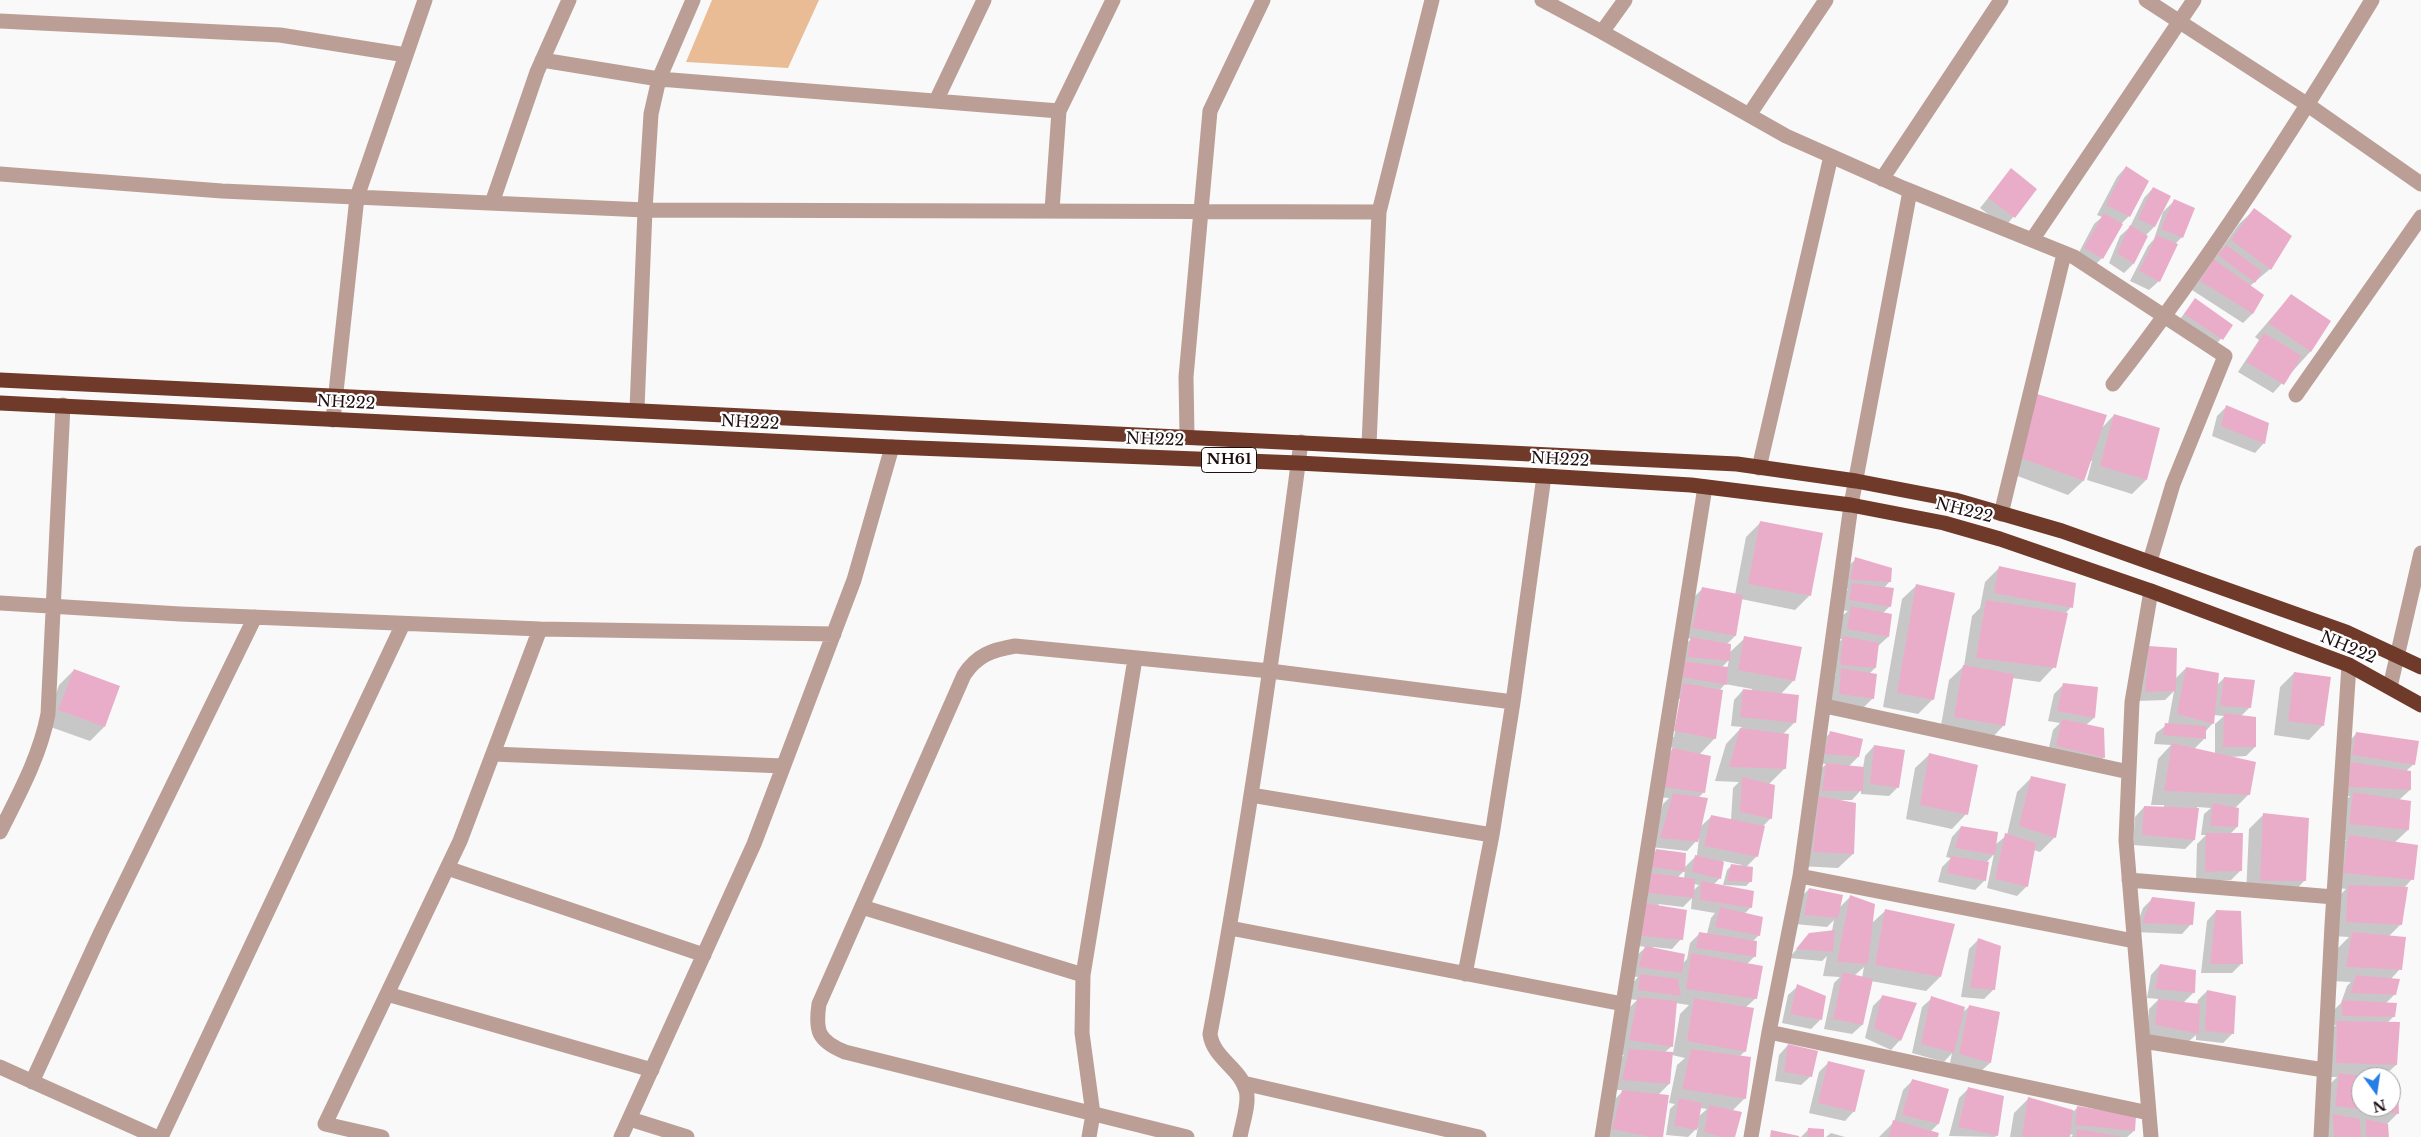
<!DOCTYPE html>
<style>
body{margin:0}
#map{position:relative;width:2421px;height:1137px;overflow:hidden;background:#f9f9f9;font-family:"Libre Baskerville",serif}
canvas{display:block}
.north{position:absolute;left:2351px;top:1067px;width:50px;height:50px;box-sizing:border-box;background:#fff;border:1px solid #a59fa0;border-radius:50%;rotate:166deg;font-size:14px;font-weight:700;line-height:20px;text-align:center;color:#1e0f11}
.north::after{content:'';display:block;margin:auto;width:18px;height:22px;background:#257ee8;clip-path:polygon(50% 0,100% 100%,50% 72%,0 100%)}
</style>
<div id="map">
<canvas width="2421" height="1137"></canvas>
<div class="north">N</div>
</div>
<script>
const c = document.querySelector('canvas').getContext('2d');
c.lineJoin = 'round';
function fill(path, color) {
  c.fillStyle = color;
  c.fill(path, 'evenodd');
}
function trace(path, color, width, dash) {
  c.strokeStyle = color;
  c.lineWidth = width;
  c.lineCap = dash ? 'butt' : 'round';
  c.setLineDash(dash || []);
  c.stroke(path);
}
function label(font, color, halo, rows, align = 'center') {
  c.font = font + ' "Libre Baskerville",serif';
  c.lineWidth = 4.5;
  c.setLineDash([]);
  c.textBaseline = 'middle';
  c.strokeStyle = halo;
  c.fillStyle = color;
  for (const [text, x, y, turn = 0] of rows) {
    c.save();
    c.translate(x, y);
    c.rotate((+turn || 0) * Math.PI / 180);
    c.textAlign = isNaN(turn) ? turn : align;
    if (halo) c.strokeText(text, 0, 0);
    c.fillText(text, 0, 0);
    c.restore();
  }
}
fill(new Path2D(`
 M712,0H819L788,68L686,62Z`), '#eabc96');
fill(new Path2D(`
 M2126,167L2129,216L2121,224L2102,258L2093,267L2076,258L2094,224L2102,217L2097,215L2117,177Z
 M2011,170L2036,189L2005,227L1980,208Z
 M2153,188L2154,227L2145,236L2133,264L2124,273L2109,263L2120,236L2130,227L2144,198Z
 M2174,201L2182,237L2175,244L2159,281L2149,290L2130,281L2148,246L2154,239L2163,212Z
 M2254,210L2270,269L2250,286L2262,296L2252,314L2243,323L2192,290L2239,224Z
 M2291,295L2329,321L2310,352L2273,393L2238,372L2259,340L2255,337Z
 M2195,300L2232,326L2212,349L2176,324Z
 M2226,407L2264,443L2255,453L2212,436L2217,416Z
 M2023,410L2100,430L2114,415L2146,480L2132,494L2087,480L2092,461L2090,460L2083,481L2068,495L2007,472Z
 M1760,523L1810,595L1795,610L1741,599L1735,636L1727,644L1729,653L1745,638L1794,680L1780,695L1794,723L1783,734L1784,769L1769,784L1771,818L1764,825L1757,856L1746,867L1751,881L1746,886L1723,885L1727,870L1732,865L1741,867L1742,865L1723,861L1720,878L1713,885L1751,907L1744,914L1759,935L1752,942L1755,956L1747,964L1756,998L1745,1008V1051L1739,1057L1745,1098L1732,1111L1734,1137H1696L1698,1127L1688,1137L1666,1135L1670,1109L1675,1104L1669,1103L1677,1065L1685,1058L1672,1055L1669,1084L1658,1095L1662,1137H1600L1608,1106L1624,1090H1614L1620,1059L1624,1055L1615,1054L1624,1013L1637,1000L1629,999L1631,985L1638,977L1629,976L1635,957L1646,947L1632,945L1646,860L1656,851L1684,868L1697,855L1699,838L1687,851L1651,847L1663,804L1669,798L1655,797L1663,759L1674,748L1660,745L1682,648L1691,639L1684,637L1693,598L1703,588L1735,595L1746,537ZM1729,660L1727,669L1721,668ZM1725,684L1752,689V691L1743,690L1734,700L1731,726L1742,727L1726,744L1715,781L1739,782L1733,788L1731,820L1712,816L1699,828L1698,798L1704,792L1699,755L1715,738L1719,691ZM1678,699H1681L1674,737H1671ZM1685,870L1684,879L1677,878ZM1694,884L1699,885L1693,891ZM1692,898L1691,909L1715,913L1711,918L1707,934L1700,933L1690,943L1687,959L1682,964L1653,949V947L1672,949L1681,939L1658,904L1683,907ZM1675,1003L1689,1005L1680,1014L1673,1053L1665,1052L1672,1046ZM1700,1108L1707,1109L1698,1117Z
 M1856,559L1890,581L1884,588L1890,606L1883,613L1890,615L1888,637L1878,646L1875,668L1869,674L1873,698L1863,708L1830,703L1832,679L1836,674H1831L1834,647L1842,639H1839L1842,616L1848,611L1840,610L1843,594L1848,589H1841L1846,568Z
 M1999,568L2071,607L2065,614L2054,667L2040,682L2012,678L2004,725L1990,740L1940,731L1949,680L1964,666L1972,616L1980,608L1985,582Z
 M1917,585L1933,699L1918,714L1883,707L1902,599Z
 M2149,647L2175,679L2186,668L2217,685L2224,678L2250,707L2241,716L2255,747L2246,756L2230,757L2249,794L2235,808L2237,827L2230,834L2241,870L2231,880L2196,881L2197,844L2206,835H2201L2204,814L2211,808L2197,807L2194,840L2185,849L2133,845L2135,817L2144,807L2164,808V805H2151L2158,759L2171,745L2154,744L2156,733L2168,724L2174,691L2165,700L2136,701L2140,657ZM2214,715L2224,716L2215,724V754L2194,749L2205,738V732L2213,723Z
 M74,670L104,727L90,741L45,725L59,685Z
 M2294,673L2323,725L2309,740L2274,735L2280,687Z
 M2064,684L2096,688L2094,718L2086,725L2104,757L2094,767L2047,756L2053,730L2060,723L2048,721L2054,694Z
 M1831,732L1858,757L1848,767L1863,768L1865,756L1874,746L1898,787L1889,796L1861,794V790L1852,800H1839L1853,854L1838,868L1799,866L1816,774L1826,764L1815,763L1821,742Z
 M2357,733L2414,764L2406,771L2410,790L2399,800L2408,830L2394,843L2412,879L2404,888L2401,924L2388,937L2400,969L2390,980L2395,994L2385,1004L2394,1016L2387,1023L2396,1065L2383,1077H2361V1107H2391V1081L2398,1113L2387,1124V1137H2324L2325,1089L2337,1077H2322L2323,1037L2336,1025H2333V1011L2341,1003L2347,986L2351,982L2332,981L2338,948L2349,937L2332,936L2334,901L2346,889L2329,887L2335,851L2346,840L2336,839L2338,808L2350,796H2339L2347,743Z
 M1930,754L1966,814L1952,829L1906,819L1915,768Z
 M2032,777L2065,785L2054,838L2040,852L2034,850L2027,886L2017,896L1987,888L1994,854L1986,863L1985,880L1975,890L1938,882L1942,867L1951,858L1946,857L1952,837L1961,827L1995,845L2007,835L2017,792Z
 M2264,814L2305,880L2291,895H2246L2249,829Z
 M1809,889L1839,908L1850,897L1871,924L1885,911L1940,977L1926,991L1871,981L1862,1025L1852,1034L1824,1029L1834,983L1840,977L1823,976L1827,956L1822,961L1789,958L1810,934L1832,931L1834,920L1827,927L1795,924L1800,898ZM1864,967L1862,978L1854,976Z
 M2153,898L2191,924L2182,934L2134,932L2143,908Z
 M2216,911L2242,963L2232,973H2201L2207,921Z
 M1978,940L1993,990L1984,999L1961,997L1969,949Z
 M2160,965L2194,992L2183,1003L2197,1005L2198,1000L2207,991L2233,1033L2223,1043L2196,1040V1035L2188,1042L2147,1035L2149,1009L2159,999L2147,998L2151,975Z
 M1798,986L1820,1020L1811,1029L1782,1023L1788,995Z
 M1883,996L1900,1040L1891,1050L1865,1038L1873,1006Z
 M1932,998L1962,1013L1970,1006L1999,1013L1990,1063L1980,1072L1950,1063L1952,1053L1944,1062L1912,1053L1922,1007Z
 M1788,1045L1811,1076L1801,1085L1775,1081L1779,1055Z
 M1828,1063L1854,1111L1845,1121L1809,1113L1819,1072Z
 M1913,1080L1947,1090L1938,1124L1930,1132L1937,1137H1879L1894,1122L1903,1090Z
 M1969,1088L1997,1135L1995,1137L1949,1136L1959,1098Z
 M2029,1098L2074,1111L2078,1107L2134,1131L2127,1137H2071L2073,1135L2069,1134L2068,1137H2010L2014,1113Z
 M1809,1129L1822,1137H1801Z
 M1831,1133L1845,1137H1826Z`), '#0003');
fill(new Path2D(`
 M2126,166L2149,181L2130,217L2106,205Z
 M2011,168L2037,189L2015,218L1988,198Z
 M2153,187L2171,196L2155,227L2138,219Z
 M2174,199L2195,208L2183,238L2161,229Z
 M2254,208L2292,236L2271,270L2231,240Z
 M2104,213L2123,224L2103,259L2084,248Z
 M2130,225L2148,236L2134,264L2117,253Z
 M2157,235L2178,244L2160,282L2139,271Z
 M2226,245L2262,271L2255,283L2218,255Z
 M2214,259L2264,295L2253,314L2200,281Z
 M2291,294L2331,321L2311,352L2268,323Z
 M2195,298L2233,325L2223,340L2184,314Z
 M2264,333L2302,356L2284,385L2246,362Z
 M2037,394L2107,415L2084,481L2021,458Z
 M2226,405L2269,423L2265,444L2221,426Z
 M2114,414L2160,428L2147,480L2100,466Z
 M1760,521L1823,533L1811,596L1748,584Z
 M1855,557L1892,568L1891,582L1850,580Z
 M1999,566L2076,583L2073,608L1994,593Z
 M1852,583L1894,588L1891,607L1849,600Z
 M1916,584L1955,593L1934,700L1897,693Z
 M1702,587L1743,595L1736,636L1692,628Z
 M1986,600L2068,613L2056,668L1976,658Z
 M1851,606L1892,614L1889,637L1847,629Z
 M1744,636L1802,647L1795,681L1738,670Z
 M1843,636L1879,643L1876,668L1840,665Z
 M1691,637L1731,644L1730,661L1687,657Z
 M2149,646L2177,648L2176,691L2145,692Z
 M1683,661L1728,667L1727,685L1681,677Z
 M1963,665L2014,674L2005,726L1954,717Z
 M2186,667L2219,673L2214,724L2177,714Z
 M1841,668L1877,674L1874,699L1839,694Z
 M74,669L120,686L105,727L58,710Z
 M2294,672L2331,677L2324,726L2288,721Z
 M2224,677L2255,680L2251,708L2220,706Z
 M1683,683L1723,690L1716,739L1674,731Z
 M2063,683L2098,687L2095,718L2057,711Z
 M1743,689L1799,695L1796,723L1740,717Z
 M2224,713L2256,717V747H2223Z
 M2062,719L2104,728L2105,758L2056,746Z
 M2165,723L2206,726V739L2163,735Z
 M1740,728L1789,734L1786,769L1729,767Z
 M1830,731L1863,739L1859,757L1824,754Z
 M2356,732L2419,741L2415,765L2352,755Z
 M2172,743L2256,762L2250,795L2164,791Z
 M1874,745L1905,750L1899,788L1870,784Z
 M1672,748L1711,756L1705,793L1664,787Z
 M1929,753L1978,765L1968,815L1920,805Z
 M2351,762L2411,771V790L2348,787Z
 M1826,763L1864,767L1863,791H1822Z
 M2031,776L2066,784L2056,838L2019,826Z
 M1742,777L1775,785L1772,819L1740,812Z
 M2353,792L2411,801L2409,830L2349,824Z
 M1673,793L1708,798L1698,842L1660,838Z
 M1819,796L1856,803L1854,854L1813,852Z
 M2213,803L2239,808L2238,827L2210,826Z
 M2144,806L2199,808L2195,840L2142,835Z
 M2263,813L2309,818L2306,881H2260Z
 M1711,815L1765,826L1758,857L1704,846Z
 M1961,826L1998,832L1995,855L1955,848Z
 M2005,833L2036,843L2028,887L1995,879Z
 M2206,833H2243L2242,871L2205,872Z
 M2349,835L2418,845L2414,880L2343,873Z
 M1656,849L1686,853L1685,872L1651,867Z
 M1695,855L1724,862L1721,879L1692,872Z
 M1951,856L1989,862L1986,881L1947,873Z
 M1731,864L1753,867L1752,882L1727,881Z
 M1652,873L1695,879L1694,898L1648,893Z
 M1701,881L1754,891L1752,908L1700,900Z
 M2348,885L2408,887L2402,925L2346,922Z
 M1809,888L1843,895L1838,918L1804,915Z
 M1850,895L1875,904L1868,964L1837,962Z
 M2152,897L2195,902L2193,925L2142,923Z
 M1644,903L1687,910L1683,940L1641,936Z
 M1720,907L1763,917L1760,936L1715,927Z
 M1885,909L1955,924L1941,977L1875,965Z
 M2216,910L2241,911L2243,964H2210Z
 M1835,930L1833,952L1796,949L1809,933Z
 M1699,932L1757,941L1756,957L1696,948Z
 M2352,932L2406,937L2402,970L2346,967Z
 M1978,938L2001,946L1995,990L1970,988Z
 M1645,946L1685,954L1682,973L1638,967Z
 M1691,953L1763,966L1757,999L1686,989Z
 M2160,964L2196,970L2195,993L2155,989Z
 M1843,972L1873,979L1863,1025L1833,1019Z
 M1640,974L1678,979L1681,996L1638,990Z
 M2356,975L2400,979L2396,995L2350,993Z
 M1797,984L1826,996L1822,1020L1790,1014Z
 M2207,990L2236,996L2234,1034L2205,1031Z
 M1882,995L1917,1003L1901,1041L1874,1028Z
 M1931,996L1965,1007L1954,1053L1921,1044Z
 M1638,997L1677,1001L1673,1047L1629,1040Z
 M1694,998L1754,1008L1746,1052L1687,1041Z
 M2158,999L2200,1004L2199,1034L2155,1025Z
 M2342,1000L2397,1003L2395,1017L2342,1016Z
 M1969,1005L2000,1012L1991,1063L1959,1054Z
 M2337,1021L2400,1022L2397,1065L2336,1063Z
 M1788,1044L1818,1051L1812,1077L1784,1072Z
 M1629,1049L1673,1052L1670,1084L1622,1080Z
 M1691,1049L1751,1057L1746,1099L1682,1089Z
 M1828,1061L1865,1070L1855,1112L1818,1103Z
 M2339,1073L2361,1076V1107H2391V1080L2398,1081L2399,1114L2335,1106Z
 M1912,1079L1949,1089L1939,1124L1902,1115Z
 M1968,1087L2004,1096L1998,1136L1958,1127Z
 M1622,1090L1669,1095L1663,1137H1650L1612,1129Z
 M2028,1097L2073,1110L2070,1137H2022Z
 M1679,1098L1702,1103L1697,1130L1674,1126Z
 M1709,1105L1742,1112L1735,1137H1720L1704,1132Z
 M2077,1106L2136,1116L2135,1131L2075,1125Z
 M2333,1114L2360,1119L2361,1137H2334Z
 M2366,1119L2388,1124L2389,1137H2366Z
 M1893,1120L1939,1133L1938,1137H1889Z
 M1808,1128L1824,1129V1137H1807Z
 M2077,1129L2119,1136V1137H2076Z
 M1771,1130L1799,1136V1137H1770Z`), '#eaadc9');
trace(new Path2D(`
 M1542,0L1602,32L1786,136L1903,188L2074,257L2225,356L2173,484L2150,561
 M2146,0L2308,105L2421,184
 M0,21L280,35L406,55
 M1602,32L1625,0
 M542,60L659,79L1059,111
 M936,101L984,0
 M1749,115L1826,0
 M0,174L222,191L645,210L1379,212
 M1882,179L2001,0
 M492,203L537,72L569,0
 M1052,210L1059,111L1113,0
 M2032,240L2194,0
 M2113,384C2208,262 2292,132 2372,0
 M2296,395L2421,217
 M637,409L645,210L651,114L659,79L693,0
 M333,420L357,197L425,0
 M1187,436L1186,377L1210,111L1263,0
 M1369,445L1379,212L1432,0
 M1759,468L1831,156
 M2001,514L2064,254
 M0,603L180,614L540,629
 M2390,687L2421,553
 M1825,706L2129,772
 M493,754L783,766
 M1251,795L1492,835
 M0,832C19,794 40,756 48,714L63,405
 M447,868L704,955
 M1800,876L2134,941
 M2129,880L2334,897
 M862,907L1083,975
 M1230,928L1623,1004
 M1465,974L1492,835L1513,702L1544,476
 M387,994L652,1070
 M1769,1032L2149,1113
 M2143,1041L2324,1070
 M0,1067L156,1137
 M32,1082L101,932L255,617
 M1243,1083L1479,1137
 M630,1119L687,1137
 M161,1137L403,624
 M382,1137L325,1124L460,841L540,629L834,634
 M621,1137L754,844L854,580L892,447
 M1089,1137L1093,1114L1082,1033L1083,975L1135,659
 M1187,1137L845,1052C818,1041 815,1031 819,1004L964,675C977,655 992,650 1015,646L1270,671L1513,702
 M1240,1137C1242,1124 1250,1103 1246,1090C1240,1068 1213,1058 1210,1034C1247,838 1275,640 1301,442
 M1602,1137L1705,487
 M1751,1137L1769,1032L1800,876L1851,505L1910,191
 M2151,1137L2126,840L2132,702L2151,591
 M2321,1137L2332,925L2349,665`), '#bb9f96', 15);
trace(new Path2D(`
 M0,380L1737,464L1856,481L1955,500L2062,531L2346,632L2421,667
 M0,403L892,447L1298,463L1544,476L1691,485L1851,505L1944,523L2000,539L2151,591L2349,665L2421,705`), '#6f3a2a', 15);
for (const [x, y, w] of [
 [1229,460,55]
]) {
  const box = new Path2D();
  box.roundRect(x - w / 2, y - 12.5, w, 25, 4);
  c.fillStyle = '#fff';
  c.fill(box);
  trace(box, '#1e0f11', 1);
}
label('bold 15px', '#1e0f11', null, [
 ["NH61",1229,460]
]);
label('16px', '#1e0f11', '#fff', [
 ["NH222",346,403,3],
 ["NH222",750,423,3],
 ["NH222",1155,440,2],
 ["NH222",1560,460,3],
 ["NH222",1964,511,14],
 ["NH222",2348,648,23]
]);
</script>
